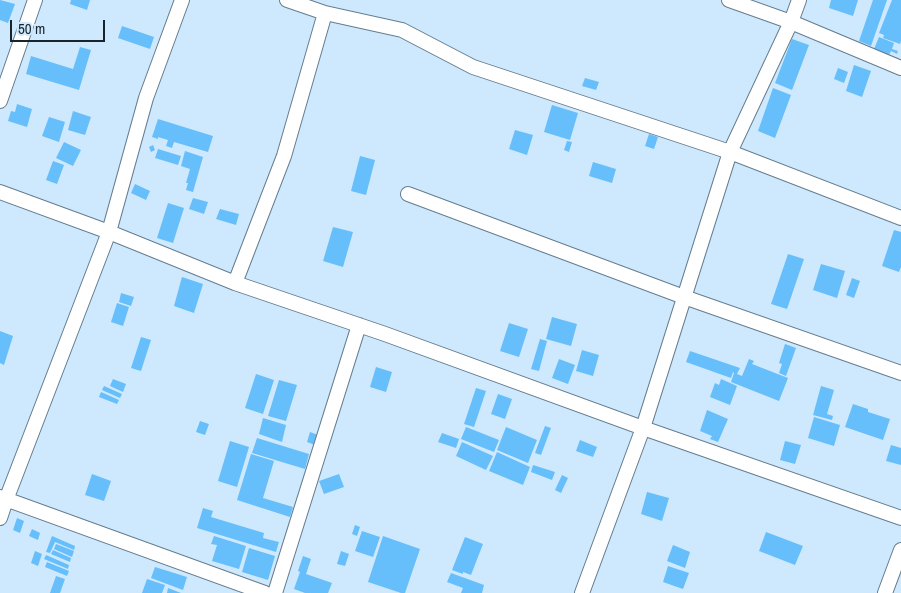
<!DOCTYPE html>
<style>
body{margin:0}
#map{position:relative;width:901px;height:593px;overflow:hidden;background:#cee9fd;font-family:"Archivo Narrow",sans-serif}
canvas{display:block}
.scale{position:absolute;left:10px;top:20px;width:95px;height:22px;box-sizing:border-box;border:2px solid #19232a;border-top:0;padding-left:6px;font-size:15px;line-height:18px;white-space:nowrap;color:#19232a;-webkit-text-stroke:4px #cee9fd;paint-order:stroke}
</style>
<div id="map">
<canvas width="901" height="593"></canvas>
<div class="scale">50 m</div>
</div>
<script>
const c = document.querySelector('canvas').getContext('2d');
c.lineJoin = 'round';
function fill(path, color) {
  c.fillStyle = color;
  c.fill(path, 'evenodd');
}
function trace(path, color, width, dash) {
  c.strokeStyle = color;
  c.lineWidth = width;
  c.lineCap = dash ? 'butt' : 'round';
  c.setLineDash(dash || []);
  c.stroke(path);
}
fill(new Path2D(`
 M0,0L15,4L8,23L0,20Z
 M71,0H90L87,10L70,4Z
 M831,0H858L853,16L829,8Z
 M873,0H887L871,46L859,41Z
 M892,0H901V41L900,44L883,38L884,35L879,33Z
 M122,26L154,37L150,49L118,38Z
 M879,37L894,43L892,49L898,51L897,54L891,51L889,55L874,49Z
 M792,39L809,45L792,90L775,83Z
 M80,47L91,50L79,90L26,74L31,56L73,69Z
 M854,65L871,71L862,97L846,91Z
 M838,68L848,72L844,83L834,79Z
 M585,78L599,82L596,90L582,86Z
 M773,88L791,95L775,138L758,131Z
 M17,104L32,109L27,127L8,121L11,111L15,112Z
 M552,105L578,113L570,140L544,132Z
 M73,111L91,117L85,135L68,130Z
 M49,117L65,122L59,142L42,136Z
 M158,119L213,136L208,152L174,142L172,148L166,146L168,140L158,137V139L152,137Z
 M515,130L533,135L527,155L509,149Z
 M649,134L658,137L654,149L645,146Z
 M567,141L572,142L569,152L564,150Z
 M64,142L81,150L73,166L56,158Z
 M153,145L155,150L151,152L149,147Z
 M158,149L181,156L178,165L155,158Z
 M185,151L203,157L193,192L186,190L188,183H186L190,169L181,166Z
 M360,156L375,160L366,195L351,191Z
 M53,161L64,165L57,184L46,180Z
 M593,162L616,169L612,183L589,176Z
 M135,184L150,191L146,200L131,193Z
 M193,198L208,202L204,214L189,209Z
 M168,203L184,208L173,243L157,238Z
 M220,209L239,214L236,225L216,219Z
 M333,227L353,232L343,267L323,261Z
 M894,230L901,232V267L899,272L882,266Z
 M788,254L804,259L787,309L771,304Z
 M821,264L845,271L837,298L813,290Z
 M182,277L203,284L194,313L174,306Z
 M852,278L860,281L854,298L846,295Z
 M121,293L134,297L131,306L119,302Z
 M117,303L129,307L123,326L111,322Z
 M552,317L577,324L571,346L546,339Z
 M509,323L528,329L519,357L500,351Z
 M0,331L13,336L4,365L0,363Z
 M141,337L151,340L141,371L131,368Z
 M540,339L547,341L539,371L531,369Z
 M785,344L796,348L786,376L779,373L782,364L779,363Z
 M582,350L599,355L593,376L576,371Z
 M690,351L740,368L737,374L742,376L749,359L754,361L752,364L788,378L779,401L731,382L734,373L733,372L731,378L686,362Z
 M559,359L575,365L568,384L552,378Z
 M376,367L392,372L386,392L370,387Z
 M256,374L274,380L263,414L245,408Z
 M113,379L126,384L123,392L110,386Z
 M721,379L737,386L730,405L710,397L715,383L719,385Z
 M279,380L297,385L286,421L268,416Z
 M104,386L122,394L120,398L102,390Z
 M821,386L834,390L827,414L833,416L832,420L813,415Z
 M476,388L486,391L474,427L464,424Z
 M101,392L119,400L117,404L99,397Z
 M498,394L512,399L505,419L491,414Z
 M853,404L868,409V412L890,419L883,440L845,427Z
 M707,410L728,419L718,442L710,439L712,436L700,431Z
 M814,417L840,425L834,446L808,438Z
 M263,418L286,425L282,442L259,434Z
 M200,421L209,424L205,435L196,432Z
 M545,426L551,428L541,455L535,453Z
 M466,427L499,440L494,452L461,439Z
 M506,427L537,440L528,463L497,450Z
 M310,432L318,435L315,445L307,442Z
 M442,433L459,439L456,448L438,442Z
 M257,438L309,454L305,469L252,453Z
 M580,440L597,447L593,457L576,451Z
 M230,441L249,447L237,487L218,481Z
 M785,441L801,445L795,464L780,460Z
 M462,442L493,456L486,470L456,456Z
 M891,445L901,448V465L886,461Z
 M497,452L530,467L523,485L489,471Z
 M251,454L274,461L263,498L293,507L290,517L237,500Z
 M533,465L555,472L552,480L531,472Z
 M92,474L111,481L104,501L85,495Z
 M339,474L344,487L324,494L319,481Z
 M562,475L568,478L561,493L555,490Z
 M647,492L669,498L662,521L641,514Z
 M203,508L213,511L211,517L264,533L263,538L279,542L276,552L197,528Z
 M17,518L24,521L20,533L13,530Z
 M355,525L360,527L357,536L352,534Z
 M32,529L40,533L38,540L29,536Z
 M362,531L380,537L373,557L355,551Z
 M766,532L803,546L795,565L759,551Z
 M52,536L75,546L74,550L55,542L50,553L46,552Z
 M214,536L246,546L239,569L212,561L217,545L211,544Z
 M383,536L420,549L405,593H401L368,582Z
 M465,537L483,544L471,575L463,572V574L452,570Z
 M56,544L74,551L72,557L54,549Z
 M673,545L690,552L685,568L667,561Z
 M249,548L275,556L268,580L242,572Z
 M53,550L71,558L70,562L51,554Z
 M35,551L42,554L38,566L31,563Z
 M341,551L349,554L345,566L337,564Z
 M46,555L69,565L68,569L44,559Z
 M303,556L311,559L306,574L332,583L328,593H305L294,589L300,572L298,571Z
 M47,562L69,571L67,576L45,567Z
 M668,566L689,573L683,589L663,582Z
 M155,567L187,577L183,590L151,578Z
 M451,573L484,585L482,593H461L463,588L447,582Z
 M56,576L65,579L60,593H50Z
 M147,579L165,585L162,593H142Z
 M168,588L181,593H167Z`), '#66befa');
const minor = new Path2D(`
 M287,0L325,13L402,30L473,67L730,152L901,218
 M729,0L791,22L901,68
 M0,101L35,0
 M0,192L109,232L235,283L385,334L643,428L901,518
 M408,194L684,297L901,373
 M235,283L284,156L325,13
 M0,497L265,593
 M0,518L6,500L109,232L146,98L182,0
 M275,593L359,325
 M582,593L643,428L730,152L791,22L799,0
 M885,593L901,550`);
trace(minor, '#657d8f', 16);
trace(minor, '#fff', 14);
</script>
